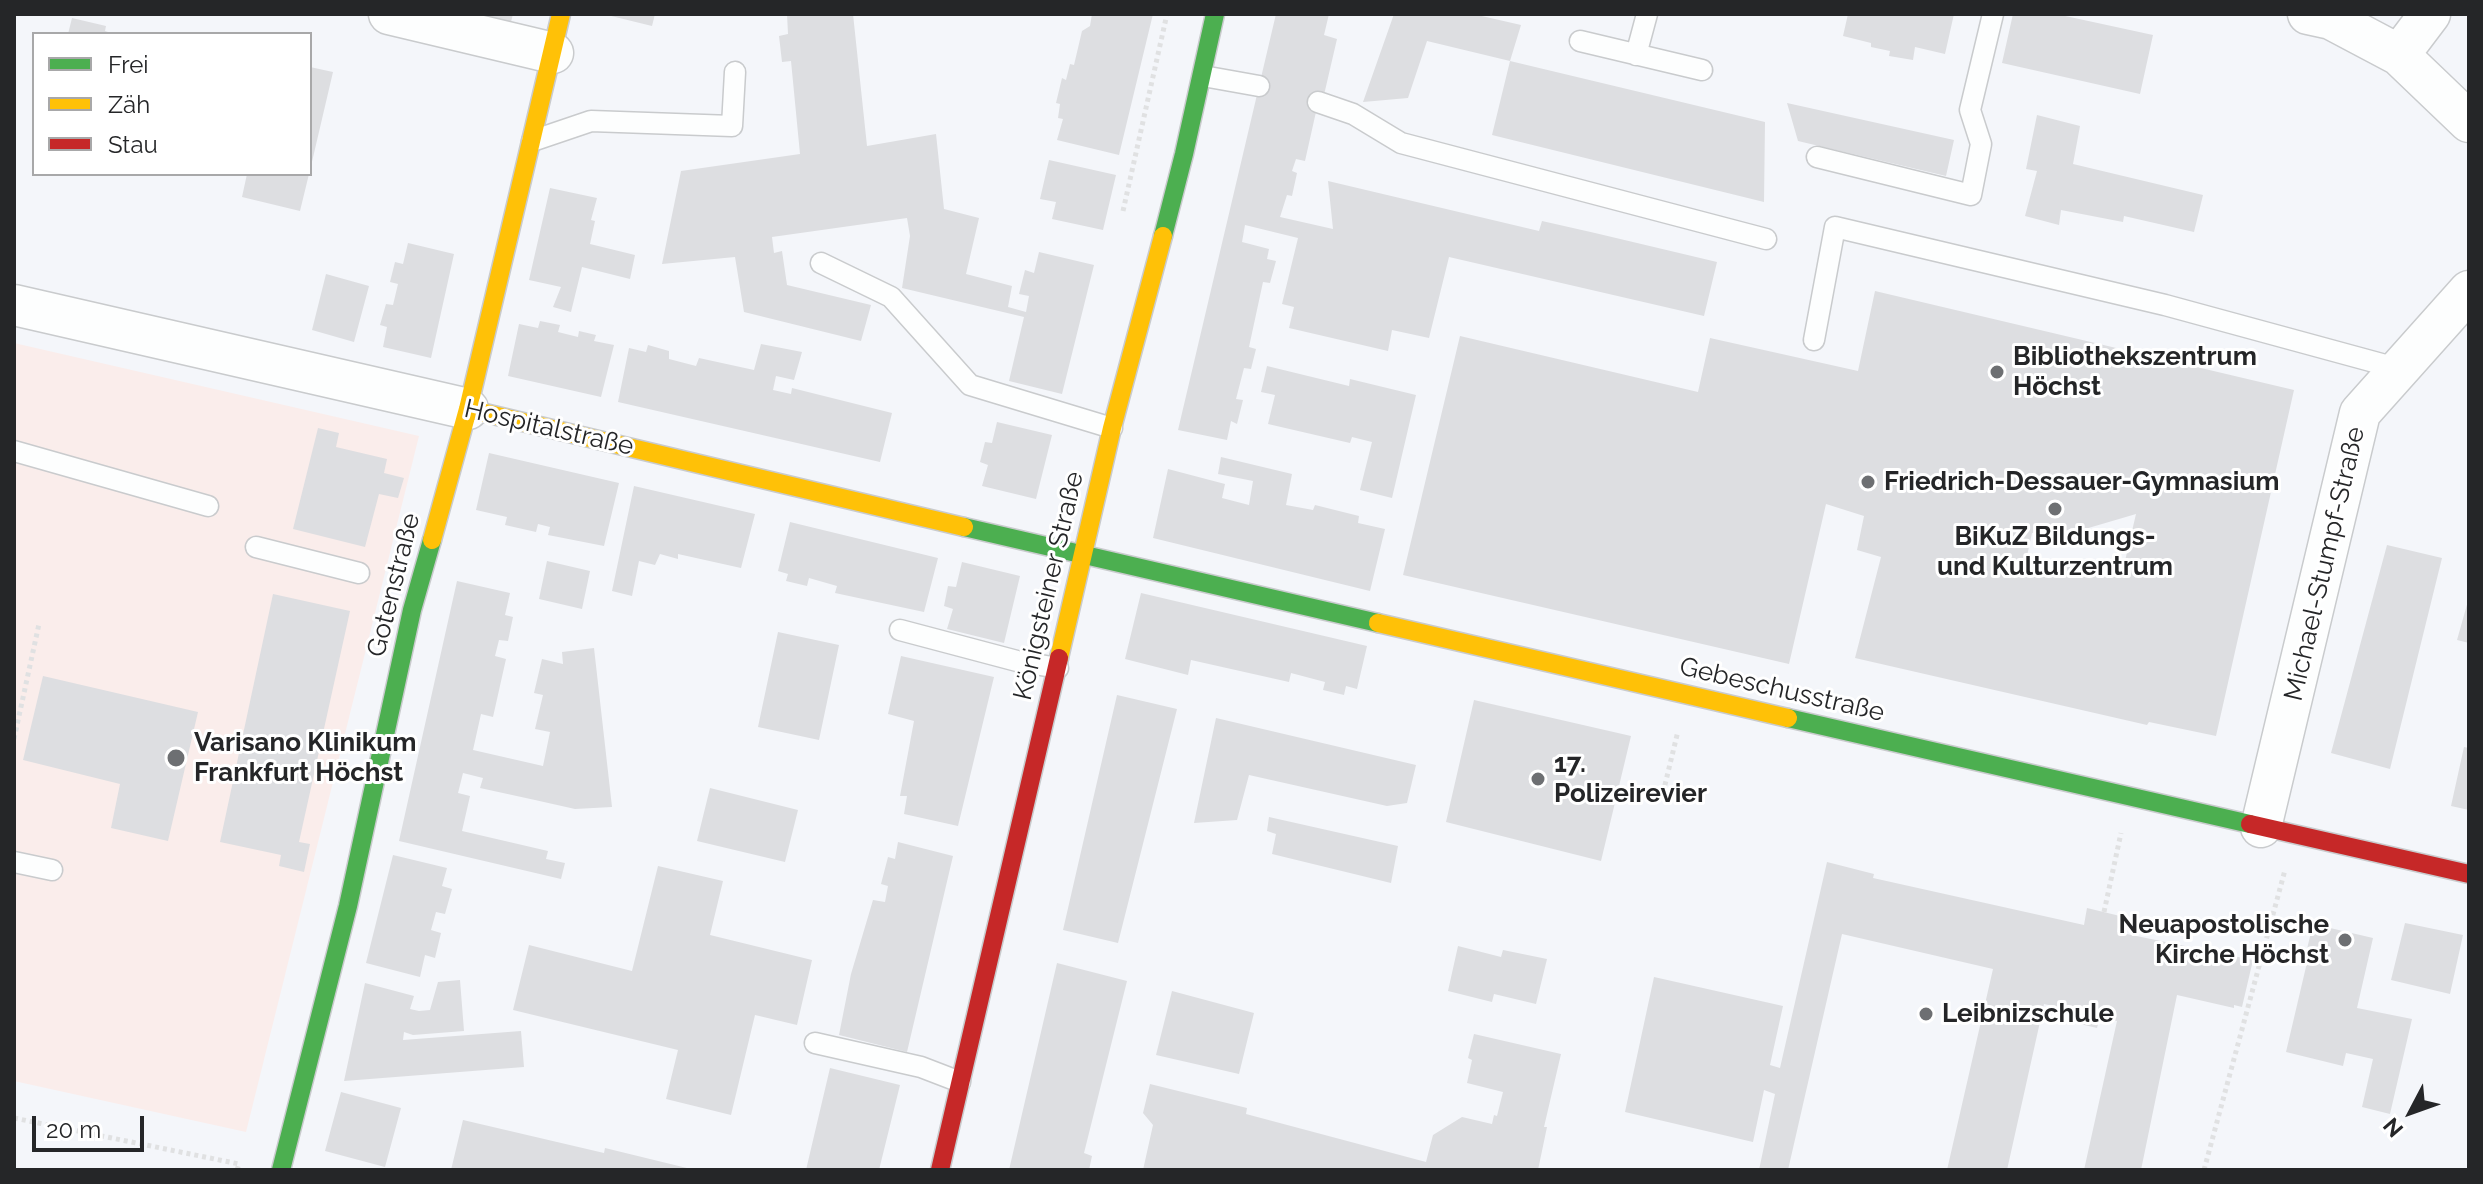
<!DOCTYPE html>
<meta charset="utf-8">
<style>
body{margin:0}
#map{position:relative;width:2483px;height:1184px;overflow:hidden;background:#f4f6fa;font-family:Raleway,sans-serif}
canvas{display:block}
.frame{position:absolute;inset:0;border:16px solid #252628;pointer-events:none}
.legend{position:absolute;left:32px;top:32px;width:280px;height:144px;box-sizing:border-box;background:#fff;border:2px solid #a8a8a9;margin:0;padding:10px 14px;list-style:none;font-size:24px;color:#252628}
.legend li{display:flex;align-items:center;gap:16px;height:40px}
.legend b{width:40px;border:2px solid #a8a8a9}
.north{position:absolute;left:2371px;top:1072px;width:80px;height:80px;-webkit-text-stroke:6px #fff;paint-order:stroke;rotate:229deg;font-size:22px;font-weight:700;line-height:32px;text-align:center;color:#252628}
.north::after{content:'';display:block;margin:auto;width:28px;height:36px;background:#252628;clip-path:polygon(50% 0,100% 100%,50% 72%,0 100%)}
.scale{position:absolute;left:32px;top:1116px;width:112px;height:36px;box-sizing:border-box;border:4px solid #252628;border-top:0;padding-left:10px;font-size:24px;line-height:28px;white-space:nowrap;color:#252628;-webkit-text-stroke:6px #fff;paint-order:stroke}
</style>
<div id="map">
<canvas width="2483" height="1184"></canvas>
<div class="frame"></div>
<ul class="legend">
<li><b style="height:10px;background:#4caf50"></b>Frei</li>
<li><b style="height:10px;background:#ffc107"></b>Zäh</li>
<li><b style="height:10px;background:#c62828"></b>Stau</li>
</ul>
<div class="north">N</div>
<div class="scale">20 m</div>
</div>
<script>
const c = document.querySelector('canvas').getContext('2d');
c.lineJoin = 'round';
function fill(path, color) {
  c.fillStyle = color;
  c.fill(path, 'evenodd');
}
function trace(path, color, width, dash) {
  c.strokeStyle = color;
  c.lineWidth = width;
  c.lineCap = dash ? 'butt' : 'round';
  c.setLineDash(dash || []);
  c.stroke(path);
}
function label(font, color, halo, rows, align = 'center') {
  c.font = font + ' Raleway,sans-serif';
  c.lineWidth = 6;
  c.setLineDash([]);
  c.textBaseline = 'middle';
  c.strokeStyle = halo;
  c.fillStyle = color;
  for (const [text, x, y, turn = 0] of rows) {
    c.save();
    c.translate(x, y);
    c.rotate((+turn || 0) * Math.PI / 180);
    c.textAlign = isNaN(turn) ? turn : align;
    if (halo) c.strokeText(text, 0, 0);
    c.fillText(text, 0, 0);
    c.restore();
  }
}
fill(new Path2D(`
 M14,343L419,436L246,1132L14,1081Z`), '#faedeb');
fill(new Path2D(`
 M480,14H513L511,22Z
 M603,14H655L652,26Z
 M787,14H853L867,146L936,134L944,209L979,218L966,274L1012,286L1008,307L1026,312L1029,296L1019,294L1025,270L1034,273L1039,252L1094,265L1062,394L1009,381L1024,317L902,288L910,236L907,218L772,237L774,253L782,251L787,285L871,305L861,341L744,312L735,257L662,264L681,171L800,154L791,61L782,62L779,36L788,34Z
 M1092,14H1153L1119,155L1057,140L1063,119L1058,118L1060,104L1056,103L1062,78L1066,80L1070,64L1074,65L1082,31L1090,26Z
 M1276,14H1329L1324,35L1337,39L1324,95L1320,94L1305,161L1296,159L1292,171L1297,173L1292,196L1287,195L1280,217L1333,229L1328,181L1539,231L1542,221L1595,233L1717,262L1704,316L1449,257L1429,338L1392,330L1388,351L1289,328L1294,307L1282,304L1298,238L1245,225L1242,242L1269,249L1267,259L1276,261L1270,283L1263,282L1249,347L1256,349L1251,369L1244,368L1236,399L1243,400L1237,424L1231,421L1227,440L1178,430Z
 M1394,14H1473L1521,25L1510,61L1427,41L1408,98L1363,102Z
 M1848,14H1954L1945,54L1915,47L1913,60L1889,56L1890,51L1871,47V43L1843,36Z
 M2013,14H2056L2153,35L2140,94L2002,63Z
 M72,18L106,26L105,31L114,34H68Z
 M1510,61L1765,122L1764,202L1492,135Z
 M310,67L333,72L311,166H310Z
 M1787,103L1954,140L1946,176L1798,141Z
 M2037,115L2080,126L2073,164L2203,195L2194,232L2124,216L2123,222L2061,210L2059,225L2025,216L2037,171L2026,169Z
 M1049,160L1116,175L1103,230L1052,219L1056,202L1040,199Z
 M247,174H309L300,211L242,197Z
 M550,188L597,198L591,220L595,221L590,244L635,255L630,279L582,267L571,312L553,307L561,287L529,280Z
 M408,243L454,254L431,358L383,347L387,327L380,325L386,304L393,305L398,284L390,282L395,262L403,264Z
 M326,274L369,286L354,342L312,330Z
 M1875,291L2294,390L2216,736L2149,722L2147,725L1855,658L1881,557L1857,550L1864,516L1826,504L1789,664L1403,575L1460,336L1698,392L1710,338L1858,371ZM2136,514L2121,578L2027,556L2032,533L2085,529Z
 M540,321L560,325L558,332L578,337L579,331L596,335L594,341L614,345L601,397L508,376L519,324L538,328Z
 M761,344L802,352L794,380L776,376L773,390L791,394L792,388L892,413L880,462L618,402L629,348L646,352L648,345L669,351V359L696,366L699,358L754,370Z
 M1267,366L1349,386L1350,379L1416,395L1392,498L1360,490L1372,442L1352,437L1350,443L1268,424L1275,395L1261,392Z
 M997,422L1052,435L1036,499L982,486L988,465L980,462L985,442L992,443Z
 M318,428L339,433L336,447L387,459L384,473L404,478L398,498L379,494L365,547L293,529Z
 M489,453L619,483L604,546L548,535L550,527L538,524L536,532L505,525L507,517L476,510Z
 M1221,457L1292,474L1286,505L1313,510L1315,505L1359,516L1358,523L1385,529L1370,591L1153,538L1168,469L1225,484L1222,498L1249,505L1253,481L1218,474Z
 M634,486L755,514L741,568L678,554V559L660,554L655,565L639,561L632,596L612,591Z
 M790,522L938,558L924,612L835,593L837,586L809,578L807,586L786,581L788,574L778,571Z
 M2387,545L2442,558L2390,769L2331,753Z
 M547,561L590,571L582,609L539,599Z
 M962,562L1020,576L1004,643L947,629L953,609L944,606L948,586L956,587Z
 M457,581L510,593L505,615L513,617L508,641L499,640L495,656L506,659L493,717L481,714L473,750L543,766L550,732L535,729L543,695L534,693L542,659L563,664L562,652L594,648L612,807L575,809L535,800L480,788L483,778L463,773L458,793L470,796L462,831L548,851L546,859L565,863L561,879L399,841Z
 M1141,593L1367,646L1357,689L1346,686L1344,695L1323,690L1325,682L1291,673L1289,682L1191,660L1188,675L1125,659Z
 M273,594L350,611L299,842L310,844L304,872L279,866L281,855L220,842Z
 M2468,601H2469V643L2457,640Z
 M778,632L839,645L819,740L758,727Z
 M901,656L994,677L958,826L904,814L907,796H900L914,721L888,714Z
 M43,676L198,712L168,841L111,828L120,784L23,760Z
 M1117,695L1177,709L1118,943L1063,930Z
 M1474,700L1631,736L1601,861L1446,822Z
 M1216,718L1416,765L1407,803L1387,806L1249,775L1237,820L1194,823Z
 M2464,747L2469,748V810L2451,806Z
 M710,788L798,810L785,862L697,841Z
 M1269,817L1398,846L1391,883L1272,854L1276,834L1267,831Z
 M898,842L953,856L907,1052L839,1035L851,974L873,900L885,902L888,886L881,884L888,857L895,859Z
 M393,855L447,868L442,886L452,889L445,914L436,912L433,923L431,930L441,933L435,958L425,955L420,977L366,963Z
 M1827,862L1874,874L1873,878L2084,925L2087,908L2120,916L2117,932L2253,960L2242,1007L2234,1005V1008L2177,995L2141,1170H2084L2117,1021L2100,1017L2097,1028L2059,1019L2061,1008L2044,1004L2007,1170H1947L1993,969L1842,934L1788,1170H1759L1775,1094L1764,1090L1753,1142L1625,1112L1654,977L1783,1006L1770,1065L1780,1068Z
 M658,866L723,881L710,935L812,960L797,1025L755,1015L731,1115L666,1099L678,1050L513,1010L529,945L632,971Z
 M2405,923L2463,935L2450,994L2391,980Z
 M2313,924L2373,938L2357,1008L2412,1019L2390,1114L2362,1107L2373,1059L2346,1053L2343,1066L2286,1052L2309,954L2306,953Z
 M1458,946L1501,957L1503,950L1547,959L1536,1004L1494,994L1492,1002L1448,991Z
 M1057,963L1127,981L1084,1153L1092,1156L1089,1170H1009Z
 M460,980L464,1031L413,1035L404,1032L403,1040L521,1031L524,1067L344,1081L365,983L414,996L410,1009L419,1011L430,1010L438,982Z
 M1172,991L1254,1013L1239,1074L1156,1055Z
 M1474,1034L1561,1054L1544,1127H1547L1538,1170H1143L1153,1125L1143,1113L1150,1084L1247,1108L1246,1114L1426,1162L1433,1135L1462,1117L1492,1124L1494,1115L1497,1116L1503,1092L1467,1083L1472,1060L1468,1058Z
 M830,1068L900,1085L879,1170H806Z
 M341,1092L401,1108L385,1167L325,1151Z
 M463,1120L604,1153L605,1148L695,1170H451Z`), '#dddee1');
const lane = new Path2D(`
 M1580,41L1702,70
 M1636,55L1647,14
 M1203,76L1259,86
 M1318,102L1353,114L1401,143L1766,239
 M532,141L591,121L732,126L735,72
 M1817,157L1971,195L1981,144L1970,110L1993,14
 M821,263L891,297L970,385L1112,428
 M1814,340L1835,227L2165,305L2400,369
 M14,451L208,506
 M256,547L359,573
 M900,630L1017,661L1058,668
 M14,862L52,870
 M815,1043L921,1067L960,1082`);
const street = new Path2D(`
 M389,14L553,53
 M2308,14L2331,19L2399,55L2469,122
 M2399,55L2430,14
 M14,305L468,409
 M2261,827L2360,413L2469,291`);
const fast = new Path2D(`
 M1163,236L1184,154L1215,14
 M964,527L1378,623
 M1788,718L2250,824
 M281,1170L348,906L412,610L432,540`);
const slow = new Path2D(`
 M468,409L964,527
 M432,540L468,409L561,14
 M1378,623L1788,718
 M1059,658L1112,428L1163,236`);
const jam = new Path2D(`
 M2250,824L2469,874
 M940,1170L1059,658`);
trace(lane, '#c9cbcd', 23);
trace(street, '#c9cbcd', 43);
trace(fast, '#c9cbcd', 21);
trace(slow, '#c9cbcd', 21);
trace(jam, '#c9cbcd', 21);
trace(new Path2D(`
 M1123,211L1167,14
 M14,739L39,624
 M1663,793L1678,731
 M2104,912L2121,833
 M14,1118L239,1164L237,1170
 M2204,1170L2285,870`), '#e0e1e2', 5, [4, 4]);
trace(lane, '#fdfefe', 20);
trace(street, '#fdfefe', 40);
trace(fast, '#4caf50', 18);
trace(slow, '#ffc107', 18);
trace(jam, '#c62828', 18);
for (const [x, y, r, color] of [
 [1997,372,8,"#6d6f72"],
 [1868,482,8,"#6d6f72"],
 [2055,509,8,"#6d6f72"],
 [176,758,10,"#6d6f72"],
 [1538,779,8,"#6d6f72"],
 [2345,940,8,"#6d6f72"],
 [1926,1014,8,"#6d6f72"]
]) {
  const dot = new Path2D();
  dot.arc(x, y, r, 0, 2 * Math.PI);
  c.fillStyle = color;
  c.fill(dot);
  trace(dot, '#fff', 3);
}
label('bold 26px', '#252628', '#fff', [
 ["Bibliothekszentrum",2013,357],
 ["Höchst",2013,387],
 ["Friedrich-Dessauer-Gymnasium",1884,482],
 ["BiKuZ Bildungs-",2055,537,"center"],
 ["und Kulturzentrum",2055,567,"center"],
 ["Varisano Klinikum",194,743],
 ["Frankfurt Höchst",194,773],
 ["17.",1554,764],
 ["Polizeirevier",1554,794],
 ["Neuapostolische",2329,925,"right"],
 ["Kirche Höchst",2329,955,"right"],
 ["Leibnizschule",1942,1014]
], 'left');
label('26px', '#252628', '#fff', [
 ["Hospitalstraße",549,428,13],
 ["Michael-Stumpf-Straße",2325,564,-77],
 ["Gotenstraße",394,585,-76],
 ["Königsteiner Straße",1049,586,-77],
 ["Gebeschusstraße",1782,690,13]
]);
</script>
